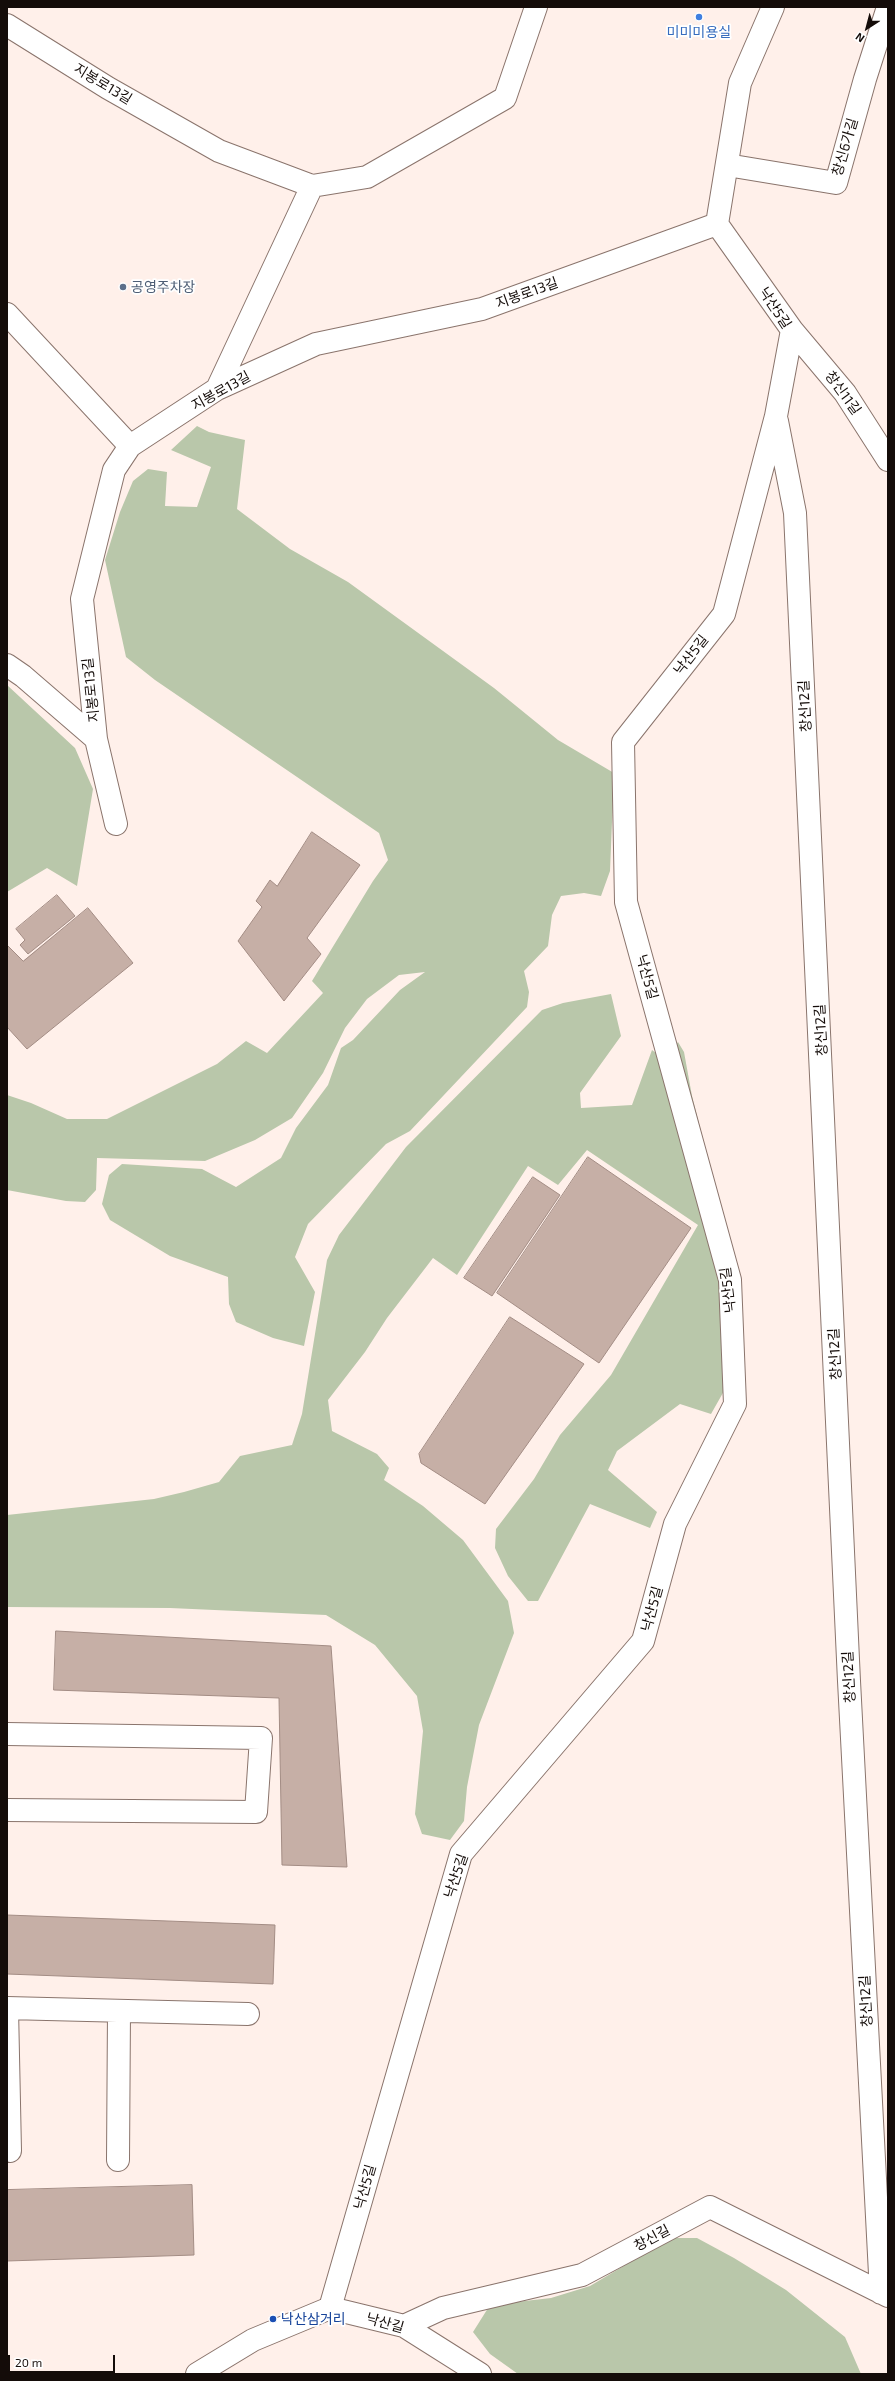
<!DOCTYPE html>
<meta charset="utf-8">
<style>
body{margin:0}
#map{position:relative;width:895px;height:2381px;overflow:hidden;background:#fff0ea;font-family:"Exo 2",sans-serif}
canvas{display:block}
.frame{position:absolute;inset:0;border:8px solid #140c09;pointer-events:none}
.north{position:absolute;left:847px;top:8px;width:40px;height:40px;-webkit-text-stroke:3px #fff;paint-order:stroke;rotate:216deg;font-size:11px;font-weight:700;line-height:16px;text-align:center;color:#140c09}
.north::after{content:'';display:block;margin:auto;width:14px;height:18px;background:#140c09;clip-path:polygon(50% 0,100% 100%,50% 72%,0 100%)}
.scale{position:absolute;left:8px;top:2355px;width:107px;height:18px;box-sizing:border-box;border:2px solid #140c09;border-top:0;padding-left:5px;font-size:12px;line-height:14px;white-space:nowrap;color:#140c09;-webkit-text-stroke:3px #fff;paint-order:stroke}
</style>
<div id="map">
<canvas width="895" height="2381"></canvas>
<div class="frame"></div>
<div class="north">N</div>
<div class="scale">20 m</div>
</div>
<script>
const c = document.querySelector('canvas').getContext('2d');
c.lineJoin = 'round';
function fill(path, color) {
  c.fillStyle = color;
  c.fill(path, 'evenodd');
}
function trace(path, color, width, dash) {
  c.strokeStyle = color;
  c.lineWidth = width;
  c.lineCap = dash ? 'butt' : 'round';
  c.setLineDash(dash || []);
  c.stroke(path);
}
function label(font, color, halo, rows, align = 'center') {
  c.font = font + ' "Exo 2","Noto Sans KR",sans-serif';
  c.lineWidth = 3.5;
  c.setLineDash([]);
  c.textBaseline = 'middle';
  c.strokeStyle = halo;
  c.fillStyle = color;
  for (const [text, x, y, turn = 0] of rows) {
    c.save();
    c.translate(x, y);
    c.rotate((+turn || 0) * Math.PI / 180);
    c.textAlign = isNaN(turn) ? turn : align;
    if (halo) c.strokeText(text, 0, 0);
    c.fillText(text, 0, 0);
    c.restore();
  }
}
fill(new Path2D(`
 M197,426L209,432L245,440L237,509L290,549L348,582L494,688L558,740L614,773L610,871L601,896L584,893L561,896L552,915L548,946L524,971L529,992L527,1007L410,1131L386,1144L308,1224L295,1257L315,1292L304,1346L273,1338L236,1322L229,1304L228,1277L170,1256L110,1220L102,1204L109,1175L122,1164L202,1169L236,1187L281,1158L296,1128L328,1085L341,1048L353,1040L400,990L425,972L399,975L367,999L345,1028L323,1073L292,1118L255,1140L205,1161L97,1158L96,1190L85,1202L66,1201L7,1190V1095L31,1103L67,1119H107L217,1064L246,1041L267,1053L323,993L312,981L373,881L388,860L379,833L155,680L126,657L105,560L120,512L133,481L148,469L167,472L165,506L197,507L211,467L171,450Z
 M7,685L75,748L93,789L77,886L47,868L7,892Z
 M611,994L621,1036L580,1093L581,1108L632,1105L652,1050L665,1060L678,1042L684,1052L692,1096L718,1198L724,1391L711,1414L680,1404L617,1451L608,1470L657,1512L650,1528L590,1504L538,1601H528L508,1576L495,1548L496,1529L534,1479L560,1435L611,1375L698,1225L587,1150L558,1185L528,1166L457,1275L433,1258L387,1318L365,1352L328,1400L332,1431L377,1454L389,1468L384,1480L423,1506L463,1540L508,1601L514,1633L479,1725L467,1787L464,1821L450,1840L422,1834L415,1814L423,1731L417,1696L375,1645L326,1615L170,1608L7,1607V1515L154,1499L184,1492L219,1482L240,1456L292,1445L302,1414L327,1260L339,1235L406,1147L542,1010L563,1003Z
 M671,2238H697L734,2258L786,2290L845,2337L861,2374H518L490,2354L473,2332L490,2305L551,2298L590,2286Z`), '#b9c7aa');
const building = new Path2D(`
 M312,832L360,865L307,938L321,954L284,1001L238,941L262,907L256,901L270,880L277,886Z
 M57,895L75,916L28,954L20,945L25,940L16,929Z
 M88,908L133,963L27,1049L7,1027V945L23,961Z
 M588,1157L691,1228L599,1363L497,1293Z
 M533,1177L560,1195L492,1296L464,1278Z
 M510,1317L584,1364L485,1504L421,1463L419,1454Z
 M56,1631L331,1646L347,1867L282,1865L279,1698L54,1690Z
 M7,1915L275,1925L273,1984L7,1974Z
 M192,2185L194,2255L7,2261V2190Z`);
fill(building, '#c6afa6');
trace(building, '#a38c84', 1);
const minor = new Path2D(`
 M7,25L108,88L219,151L312,186L367,177L505,98L536,7
 M727,165L836,183L865,79L888,7
 M717,224L740,83L773,7
 M7,314L130,446
 M792,330L845,393L888,460
 M217,389L312,186
 M777,421L795,513L849,1681L881,2293
 M7,665L23,676L96,739L82,599L114,470L130,446L217,389L316,344L482,309L717,224
 M96,739L116,824
 M7,1734L261,1738L256,1812L7,1810
 M7,2008L248,2014
 M7,2008L10,2151
 M118,2160L119,2011
 M330,2308L461,1854L643,1641L675,1524L735,1404L730,1280L626,902L623,742L724,614L776,416L792,330L717,224
 M404,2326L443,2308L582,2275L710,2207L888,2296
 M197,2374L253,2340L330,2308L404,2326L480,2374`);
trace(minor, '#8a746c', 24);
trace(minor, '#fff', 22);
for (const [x, y, r, color] of [
 [699,17,4,"#3f7fe0"],
 [123,287,4,"#5c6f8a"],
 [273,2319,4,"#1a4fb4"]
]) {
  const dot = new Path2D();
  dot.arc(x, y, r, 0, 2 * Math.PI);
  c.fillStyle = color;
  c.fill(dot);
  trace(dot, '#fff', 1.5);
}
label('14px', '#366cbe', '#fff', [
 ["미미미용실",699,32]
]);
label('14px', '#140c09', '#fff', [
 ["지봉로13길",103,84,31],
 ["창신6가길",845,147,-74],
 ["지봉로13길",527,293,-20],
 ["낙산5길",775,308,57],
 ["지봉로13길",221,391,-29],
 ["창신11길",843,393,54],
 ["낙산5길",691,655,-52],
 ["지봉로13길",91,690,-96],
 ["창신12길",805,706,-93],
 ["낙산5길",647,977,75],
 ["창신12길",821,1030,-93],
 ["낙산5길",728,1290,-97],
 ["창신12길",835,1354,-93],
 ["낙산5길",652,1609,-75],
 ["창신12길",849,1677,-93],
 ["낙산5길",456,1876,-71],
 ["창신12길",866,2001,-93],
 ["낙산5길",365,2187,-74],
 ["창신길",652,2238,-28],
 ["낙산길",385,2323,16]
]);
label('14px', '#4e5e75', '#fff', [
 ["공영주차장",131,287]
], 'left');
label('14px', '#164399', '#fff', [
 ["낙산삼거리",281,2319]
], 'left');
</script>
